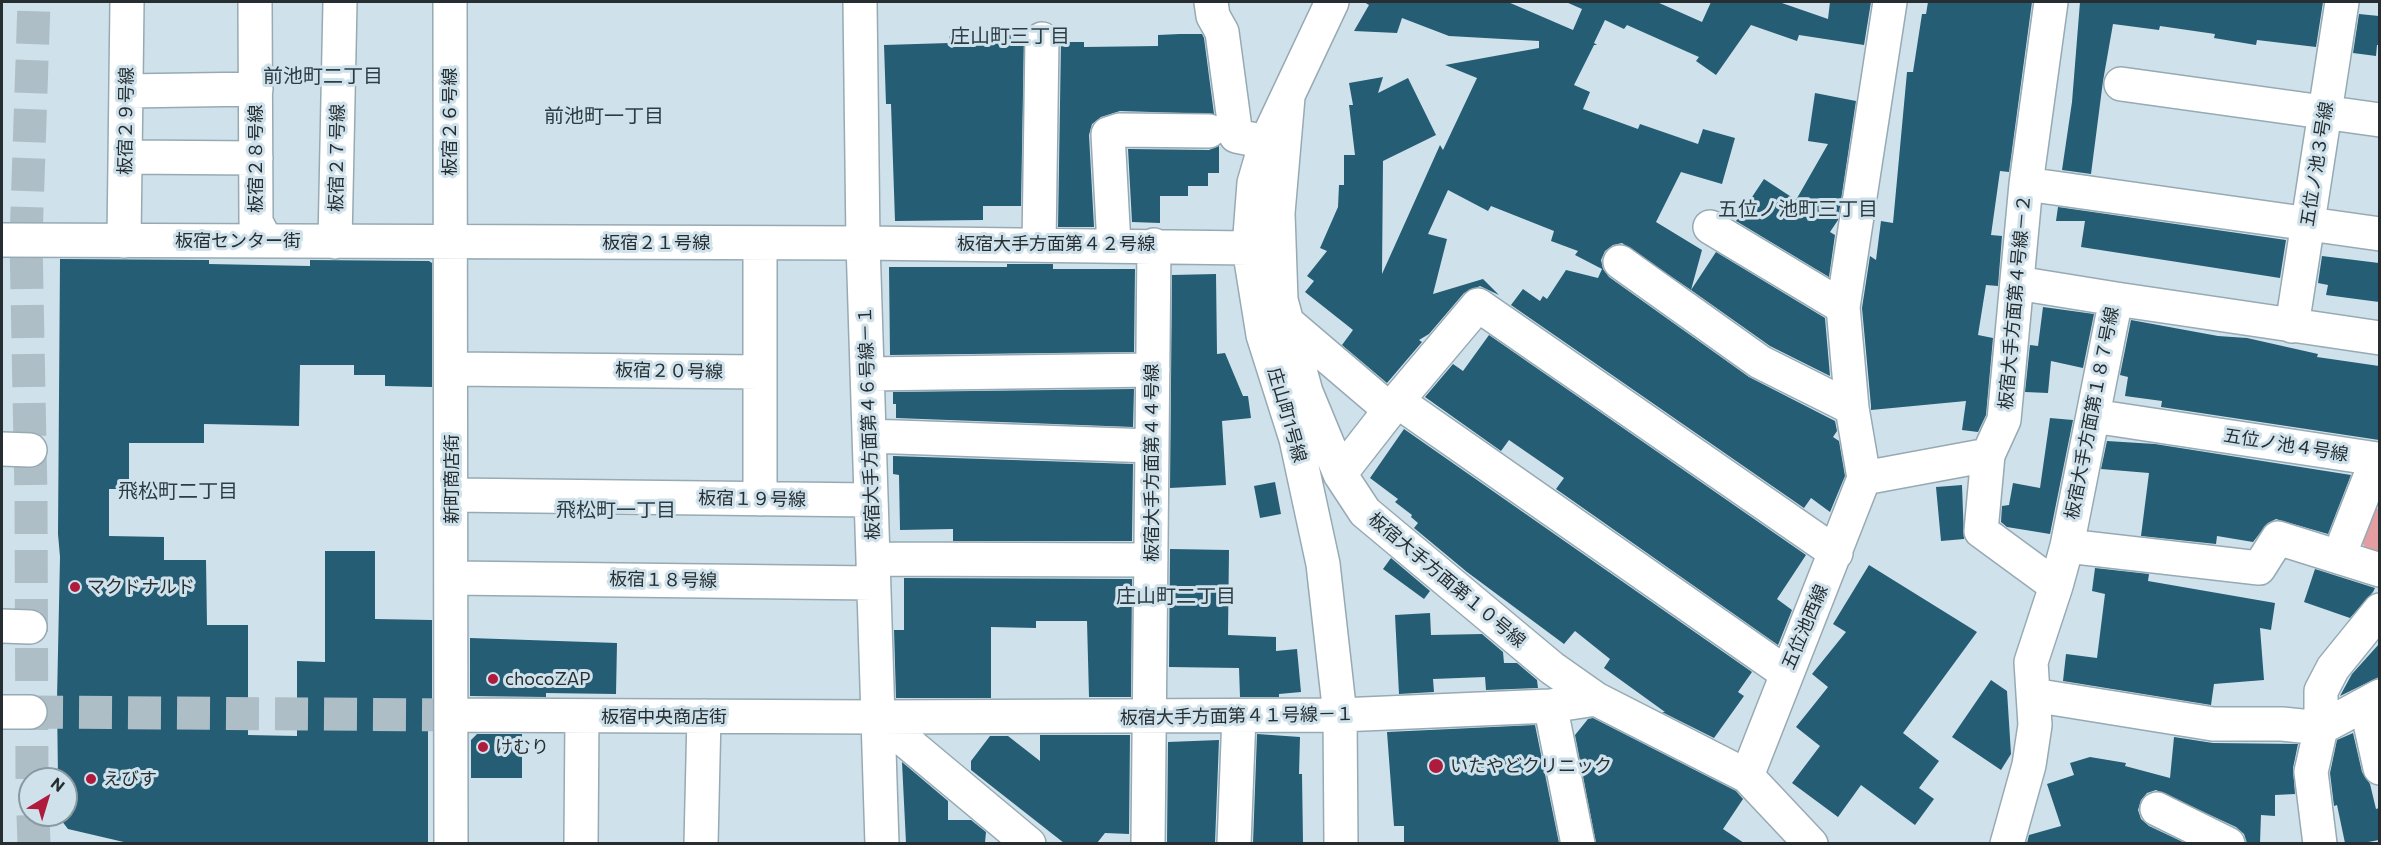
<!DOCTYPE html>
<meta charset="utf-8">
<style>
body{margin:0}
#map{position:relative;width:2381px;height:845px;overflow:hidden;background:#cfe2ec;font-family:Commissioner,sans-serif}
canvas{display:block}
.frame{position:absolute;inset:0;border:3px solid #262e31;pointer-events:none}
.north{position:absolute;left:18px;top:767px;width:60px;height:60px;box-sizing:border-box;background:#cfe2ec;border:2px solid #8b9aa1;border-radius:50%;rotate:38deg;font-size:16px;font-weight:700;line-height:24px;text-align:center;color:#262e31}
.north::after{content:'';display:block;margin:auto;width:21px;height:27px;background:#af1b3d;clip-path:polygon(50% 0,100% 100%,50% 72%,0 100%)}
</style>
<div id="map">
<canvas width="2381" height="845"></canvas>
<div class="frame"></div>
<div class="north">N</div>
</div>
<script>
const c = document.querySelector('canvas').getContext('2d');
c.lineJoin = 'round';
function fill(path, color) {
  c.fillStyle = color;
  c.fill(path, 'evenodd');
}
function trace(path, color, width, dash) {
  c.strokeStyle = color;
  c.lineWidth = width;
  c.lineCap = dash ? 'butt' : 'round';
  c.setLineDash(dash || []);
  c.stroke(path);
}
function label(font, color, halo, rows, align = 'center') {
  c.font = font + ' Commissioner,"Noto Sans JP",sans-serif';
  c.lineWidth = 6;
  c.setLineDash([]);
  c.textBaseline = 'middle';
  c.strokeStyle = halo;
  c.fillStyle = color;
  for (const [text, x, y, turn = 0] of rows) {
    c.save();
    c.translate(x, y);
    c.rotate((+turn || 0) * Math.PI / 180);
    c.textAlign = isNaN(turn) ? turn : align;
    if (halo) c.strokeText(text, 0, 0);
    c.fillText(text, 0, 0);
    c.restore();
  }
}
fill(new Path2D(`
 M2376,508L2379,510V557L2369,555L2362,542Z`), '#e49da1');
fill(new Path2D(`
 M1364,2H1508L1573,30L1582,9L1566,2H1657L1702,22L1711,2H1779L1828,19L1830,2H1871L1864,45L1799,35L1797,41L1751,25L1716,75L1696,61L1699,57L1627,25L1624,29L1605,20L1594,43L1597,45H1594L1574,85L1590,92L1583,109L1638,129L1640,124L1698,144L1703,129L1735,138L1722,184L1681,172L1656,222L1702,250L1691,290L1622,243L1613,245L1605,251L1601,260L1603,269L1609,277L1749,377L1835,421L1837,431L1833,437L1839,441L1845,476L1830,512L1811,498L1804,508L1511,305L1523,289L1540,301L1543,296L1547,299L1566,270L1598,278L1602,269L1575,255L1578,251L1551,241L1554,231L1491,206L1488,211L1448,190L1428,234L1447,239L1433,294L1483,279L1499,295L1480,286L1464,293L1429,334L1419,340L1422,342L1387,383L1342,345L1353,330L1305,292L1314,281L1307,276L1327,251L1320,248L1338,207L1339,185H1344V155H1355L1349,105H1353L1349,83L1383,77L1378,93L1408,78L1436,135L1383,161L1382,274L1440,145L1443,150L1477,78L1445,65L1539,48V41L1449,36L1402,18L1397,33L1354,31L1369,5Z
 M1928,2H2032L2009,172L2000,171L1991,235L2002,236L1998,286L1986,285L1978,335L1993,338L1986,415L1978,432L1962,430L1966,401L1871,410V406L1862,308L1870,256L1876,260L1881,221L1893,223L1907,72H1913L1922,14H1926Z
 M2080,2H2323L2316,47L2257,40L2256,45L2214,38L2215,34L2160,26L2159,30L2113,24L2103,81L2091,174L2062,170L2072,102Z
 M2359,14L2379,16V45H2377L2376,56L2353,53Z
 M1180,34H1202L1204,38L1214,114L1120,111L1101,117L1092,124L1089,135L1094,227H1058L1061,42H1084V47L1158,46V35Z
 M1024,35L1021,206H983V220L895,221L891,104H886L884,45L949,43V36Z
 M1815,93L1856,101L1838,220L1830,232L1835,235L1829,277L1736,221L1764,179L1796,200L1828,144L1808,141Z
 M1219,146V173H1208V186H1188V196H1160V223L1132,222L1128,149L1209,150Z
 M2058,207L2286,240L2280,278L2081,247L2085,221H2056Z
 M1716,252L1825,318L1830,376L1770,346L1691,290Z
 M2322,256L2379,263V302L2326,295L2328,285L2318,283Z
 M60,259L209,260V264L310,266V260L429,261L432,263V387L385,386V375H354V365H300L299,426L204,424V443H129V489H109V536L164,537V560H206L207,625H248V735L297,736V661L325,662V551H375V619L432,620V700H428V843H128L68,829L58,816L66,815V779H58L57,699L60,557L58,534Z
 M1007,264H1053V269H1135L1134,352L890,355L889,267H1007Z
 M1216,274L1217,354L1225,353L1243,396H1248L1251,418L1222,421L1226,485L1170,488L1172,275Z
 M2043,307L2094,314L2083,368L2051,361L2048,393L2025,392L2030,345L2038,346Z
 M2131,320L2218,336L2247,338L2318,354L2317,357L2379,366V440L2161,407L2162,401L2125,396L2128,377L2120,375Z
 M1489,335L1806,555L1777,599L1792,610L1778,645L1556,489L1564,478L1509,440L1501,451L1425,397L1453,364L1463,371Z
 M1134,389L1133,427L896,418V404H893V392Z
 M2050,418L2073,420L2050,534L2007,527L2001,522L2002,506L2009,505L2013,483L2040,488Z
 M1404,429L1752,672L1738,692L1744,696L1714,738L1662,712H1665L1604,668L1610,659L1575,631L1564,644L1467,572L1414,528L1418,523L1411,517L1412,515L1395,502L1398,499L1370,478Z
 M2107,441L2155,444L2351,475L2328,534L2276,519L2268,523L2253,542L2217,536L2216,544L2141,536L2149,473L2101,469Z
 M893,456L1133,464L1132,541H953V529L900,530L899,475L893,474Z
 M1275,482L1281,514L1260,518L1254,486Z
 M1962,485L1964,539L1941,541L1936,487Z
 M1170,549L1229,550L1228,635L1276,637V651L1297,649L1301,692L1279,694V697H1240L1239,668L1169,667Z
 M1391,558L1430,591L1424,599L1383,569Z
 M1869,565L1977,632L1903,733L1939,761L1919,788L1934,799L1915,825L1861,785L1838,817L1792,783L1820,746L1796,727L1828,687L1812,674L1846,632L1833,624Z
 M2095,568L2149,574L2148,581L2275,603L2271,630L2260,628L2264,680L2214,684L2211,705L2063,681L2066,654L2097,658L2105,594L2092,591Z
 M2315,569L2375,588L2373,592L2350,618L2304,602Z
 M904,578L1132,579L1131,697H1089L1087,621H1036V628L991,627V698H896L894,630H904Z
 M1430,613L1431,635L1482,634L1503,652L1504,663H1517L1537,680L1538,688L1486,690L1485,677L1433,679L1434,692L1399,694L1395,615Z
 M470,638L617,643L616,694L546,693V697L470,696Z
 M2379,644V677L2340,696L2352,674Z
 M1991,680L2007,691L2011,754L2001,770L1952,737Z
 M1593,718L1736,791L1743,799L1723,829L1744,843H1596L1575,735L1588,719Z
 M1535,725L1559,843H1404V826H1394L1387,732Z
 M2353,733L2362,772L2370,784L2376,809L2379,808V840L2363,843H2345L2337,805L2334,806L2330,773L2337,740Z
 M477,734H522V778H471V740Z
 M1257,734L1300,737L1299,774H1302L1303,843H1253Z
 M1040,735H1130L1129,834L1105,833L1097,843H1064L971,770V761L990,736H1008L1040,761Z
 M2174,737L2213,743L2298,744L2293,768L2295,794L2275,795V816L2261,815L2260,843H2247L2244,834L2236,827L2156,790L2147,793L2141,800L2138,810L2141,819L2149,826L2185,843H2027L2029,835L2061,826L2047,784L2074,775L2070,763L2090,757L2126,763L2125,766L2170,778Z
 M1219,740L1215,843H1167L1168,742Z
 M902,762L948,801V820H971L986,832L985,843H906Z`), '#255d74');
trace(new Path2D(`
 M30,712L451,715
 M32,779L31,496L26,240L34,2
 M33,815L34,844`), '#adbec7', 33, [33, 16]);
const minor = new Path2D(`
 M255,2L256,222L266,241
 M450,2L451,844
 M860,2L863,243L882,844
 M1211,2L1213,16L1222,32L1236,136L1266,142
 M1332,2L1266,142L1254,183L1249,248L1263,335L1296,439L1323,564L1340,715L1341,844
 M2121,84L2380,120
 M126,91L256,89
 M1288,97L1278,213L1281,300L1306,392L1340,474L1365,512L1552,668L1596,699L1747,776L1811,844
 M126,157L256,158
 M2026,184L2380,234
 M1710,227L1843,307
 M2,240L863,243L1249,248
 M124,241L127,2
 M335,242L340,2
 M760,243V499
 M1039,245L1042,39
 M1114,245L1108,134L1120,130L1209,131
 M1620,262L1760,362L1852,408
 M2017,283L2116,299L2067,546L2056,586
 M2116,299L2380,338
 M1288,323L1390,410
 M2292,326L2342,2
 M451,369L760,372
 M867,374L1153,370
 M1397,401L1786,673
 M2093,416L2377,459L2339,556
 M869,436L1152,446
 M2,449L30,450
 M1340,474L1397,401L1478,305L1836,553
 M1864,478L1988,455
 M453,495L871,500
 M2067,546L2259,568L2278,538L2380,570
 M873,559L1151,560
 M452,578L873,583
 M2,626L30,627
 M2033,695L2213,724H2282L2321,728L2380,696
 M2366,705L2380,768
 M2,712H30
 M451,715L877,717L1340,715L1550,706L1596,699
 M877,717L1029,844
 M1553,719L1578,844
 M1747,776L1864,478L1852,408L1843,307L1890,2
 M2157,809L2228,844
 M581,844L582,716
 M701,844L704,716
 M1148,844L1154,245
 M1234,844L1239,716
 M2007,844L2029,765L2035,725L2031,662L2056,586L1981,531L1988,455L2004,420L2026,184L2051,2
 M2320,844L2311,772L2321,728V691L2333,668L2380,610`);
trace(minor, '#97aab3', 36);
trace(minor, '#fff', 33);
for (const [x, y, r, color] of [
 [75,587,6,"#af1b3d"],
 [493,679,6,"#af1b3d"],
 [483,747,6,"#af1b3d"],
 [1436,766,8,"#af1b3d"],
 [91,779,6,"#af1b3d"]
]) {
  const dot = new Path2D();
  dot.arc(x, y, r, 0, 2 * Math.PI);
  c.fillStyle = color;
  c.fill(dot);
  trace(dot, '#cfe2ec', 2);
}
label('18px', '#262e31', '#cfe2ec', [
 ["板宿２９号線",126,121,-89],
 ["板宿２６号線",450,122,-90],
 ["板宿２７号線",337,158,-89],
 ["板宿２８号線",256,159,-90],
 ["五位ノ池３号線",2317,164,-81],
 ["板宿センター街",238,241],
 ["板宿２１号線",656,243],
 ["板宿大手方面第４２号線",1056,244],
 ["板宿大手方面第４号線－２",2015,302,-85],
 ["板宿２０号線",669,371,1],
 ["板宿大手方面第１８７号線",2092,413,-79],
 ["庄山町1号線",1287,415,74],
 ["板宿大手方面第４６号線－１",869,423,-92],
 ["五位ノ池４号線",2286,445,9],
 ["板宿大手方面第４４号線",1152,463,-90],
 ["新町商店街",452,479,-90],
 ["板宿１９号線",752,499,1],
 ["板宿１８号線",663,580,1],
 ["板宿大手方面第１０号線",1447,580,40],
 ["五位池西線",1805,627,-67],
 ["板宿大手方面第４１号線－１",1237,716,-1],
 ["板宿中央商店街",664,717]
]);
label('18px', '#262e31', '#cfe2ec', [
 ["マクドナルド",87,587],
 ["chocoZAP",505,679],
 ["けむり",495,747],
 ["いたやどクリニック",1450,766],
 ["えびす",103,779]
], 'left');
label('20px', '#2d3d44', '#cfe2ec', [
 ["庄山町三丁目",1010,36],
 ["前池町二丁目",323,76],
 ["前池町一丁目",604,116],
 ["五位ノ池町三丁目",1798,209],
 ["飛松町二丁目",178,491],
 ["飛松町一丁目",616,510],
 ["庄山町二丁目",1176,596]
]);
</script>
